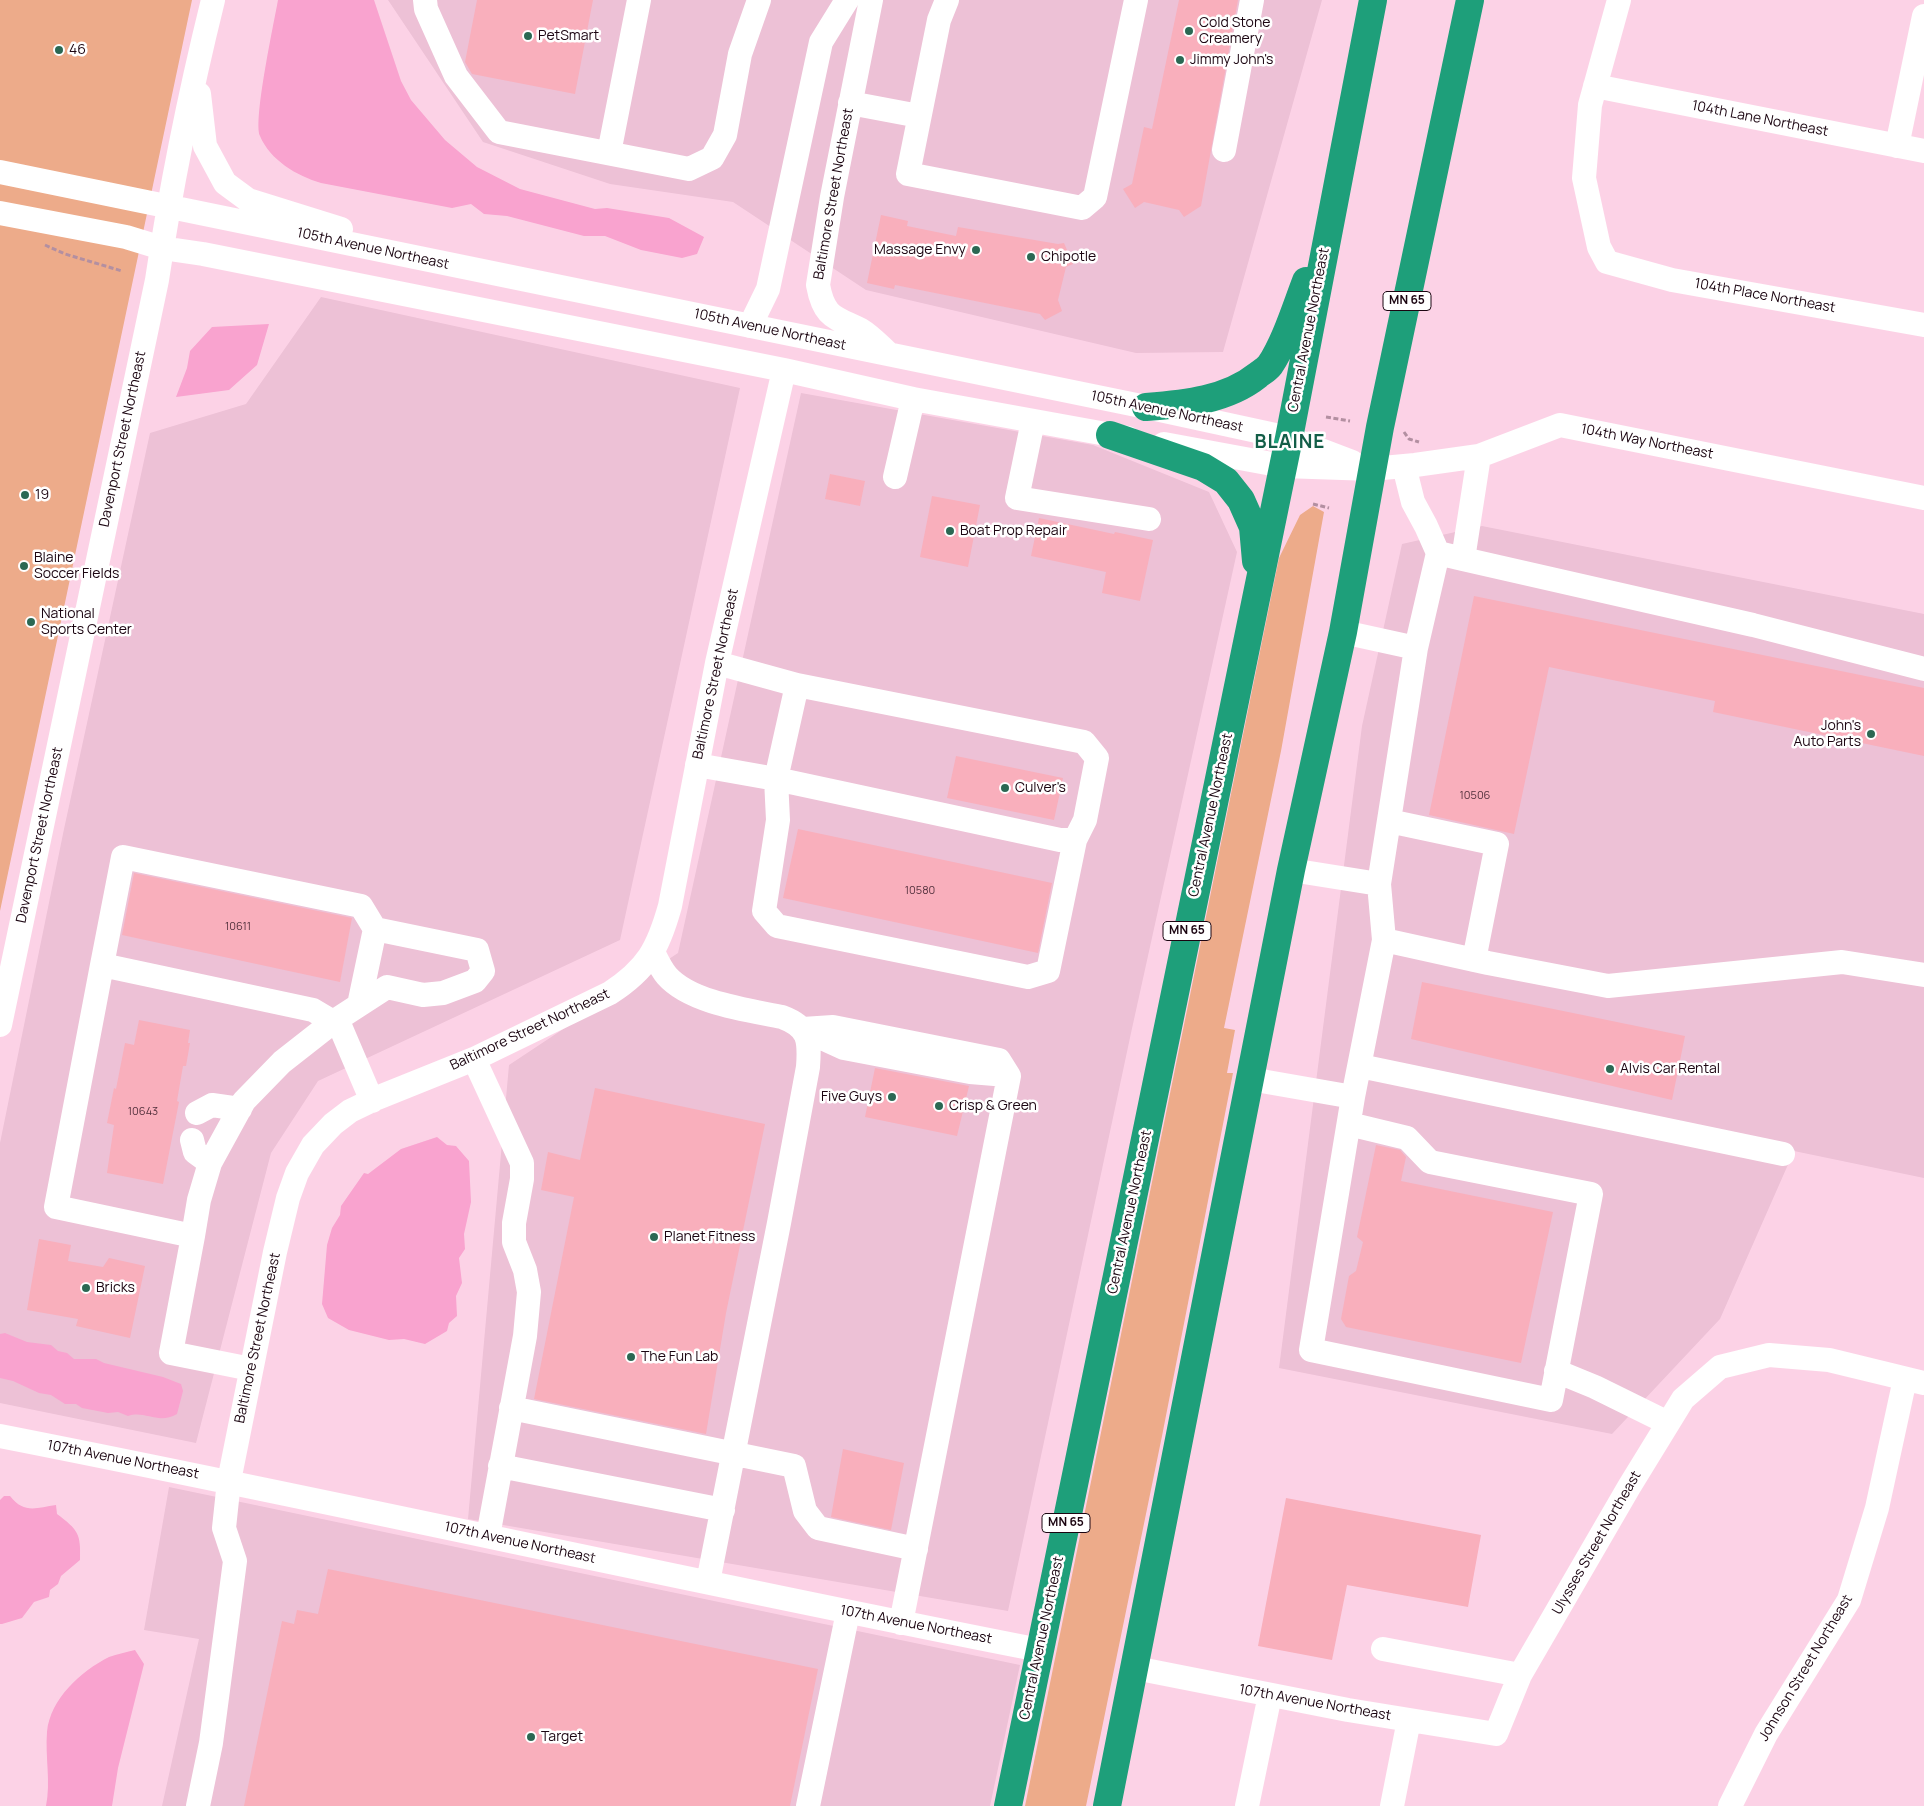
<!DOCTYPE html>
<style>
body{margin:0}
canvas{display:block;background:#fcd2e6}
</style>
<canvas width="1924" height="1806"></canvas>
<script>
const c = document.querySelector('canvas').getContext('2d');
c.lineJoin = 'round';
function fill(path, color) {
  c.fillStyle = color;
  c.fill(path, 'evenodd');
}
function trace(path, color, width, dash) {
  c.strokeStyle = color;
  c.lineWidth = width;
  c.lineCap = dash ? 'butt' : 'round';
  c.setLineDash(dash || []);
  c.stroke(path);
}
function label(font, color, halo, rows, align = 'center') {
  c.font = font + ' Manrope,sans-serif';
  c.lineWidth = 5;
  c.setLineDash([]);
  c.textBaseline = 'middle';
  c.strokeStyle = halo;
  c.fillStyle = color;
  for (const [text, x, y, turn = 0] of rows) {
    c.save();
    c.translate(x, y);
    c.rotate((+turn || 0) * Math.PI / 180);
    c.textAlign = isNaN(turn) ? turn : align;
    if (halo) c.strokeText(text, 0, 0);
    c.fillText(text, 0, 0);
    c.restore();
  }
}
fill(new Path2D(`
 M388,0H1322L1223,352L1136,353L866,290L733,202L610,184L483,142Z
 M321,297L740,388L620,940L318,1081L271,1153L196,1443L0,1403V1143L64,829L150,433L246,404Z
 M801,393L1093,445L1209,492L1237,552L1131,1033L1008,1611L468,1519L509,1065L678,953Z
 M1482,526L1924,614V1178L1794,1151L1720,1319L1612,1434L1279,1368L1362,726L1402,544Z
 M169,1487L1020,1665L990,1806H162L199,1639L144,1630Z`), '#edc1d6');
fill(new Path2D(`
 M0,0H192L0,911Z
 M1313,506L1324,512L1281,751L1224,1028L1235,1030L1227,1073H1233L1162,1436L1086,1806H1025L1279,558L1300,515Z`), '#edab8a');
fill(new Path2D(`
 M278,0H374L401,81L411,100L445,140L477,167L520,189L595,209L607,208L669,218L704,237L697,254L682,258L641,250L605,236H584L507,216L484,214L471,204L452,208L321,183C297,176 270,160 260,136C253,120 274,23 278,0Z
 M269,324L257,365L229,390L176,397L187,368L190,351L212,327Z
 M437,1137L447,1145L456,1146L469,1161L471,1202L464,1234L465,1249L459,1258L462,1283L456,1296L457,1316L449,1323L447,1331L425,1344L404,1339L389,1340L349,1330L328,1318L322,1304L327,1245L332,1228L340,1215L341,1206L364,1173L368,1174L401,1149Z
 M5,1333L27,1342L51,1345L58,1351L67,1353L74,1359H96L104,1363L163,1377L181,1384L183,1391L177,1414C158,1425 145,1410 128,1416L118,1412L108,1413L82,1408L76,1404H65L51,1395L39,1393L13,1381L0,1378V1334Z
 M4,1496H10C24,1514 36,1508 56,1505L57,1514C78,1530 81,1533 80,1560L61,1576L58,1584L50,1590L49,1597L34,1602L22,1618L2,1624H0V1500Z
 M135,1650L144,1664L118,1768L112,1806H46C51,1782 45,1757 47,1732C50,1699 81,1671 109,1657C117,1654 127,1652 135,1650Z`), '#f9a3cf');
fill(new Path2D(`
 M477,0H593L575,94L472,74L465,62Z
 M1179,0H1238L1201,206L1184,217L1179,210L1144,202L1135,208L1123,189L1132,184L1144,127L1152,129Z
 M881,215L908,221L907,226L956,236L958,227L1058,244L1064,243L1073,264L1066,267L1058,300L1062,311L1045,320L1040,314L895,285L894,289L867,283Z
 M830,474L865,481L860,506L825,499Z
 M932,496L980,505L968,567L920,557Z
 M1039,518L1114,534L1115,532L1153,540L1140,601L1102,593L1106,572L1031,556Z
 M1474,596L1924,688V756L1713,712L1715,701L1549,667L1514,834L1429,815Z
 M956,756L1063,778L1054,820L947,798Z
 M798,829L1052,883L1038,953L783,898Z
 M134,873L352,918L340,982L122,935Z
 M1422,982L1685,1036L1672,1100L1411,1039Z
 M139,1020L190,1030L188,1043H190L186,1066H183L177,1101L179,1102L163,1184L107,1173L114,1125L107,1123L114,1088L116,1089L125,1043L134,1045Z
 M875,1068L969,1086L957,1136L865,1117Z
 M595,1088L765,1124L726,1313L706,1434L534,1399L574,1197L541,1190L548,1152L580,1160Z
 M1376,1145L1400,1150L1406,1157L1401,1181L1553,1212L1521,1363L1346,1327L1341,1319L1349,1276L1356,1271L1363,1242L1357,1237Z
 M39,1239L71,1245L68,1261L103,1267L109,1258L145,1266L130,1338L76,1326L78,1319L27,1310Z
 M843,1449L904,1463L891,1530L831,1517Z
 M1286,1498L1481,1535L1468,1607L1347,1585L1332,1660L1258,1646Z
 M328,1569L818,1669L790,1806H244L282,1621L294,1624L297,1610L318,1614Z`), '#f9afbc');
trace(new Path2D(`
 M45,245L65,254L122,271
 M1326,417L1350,421
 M1404,432L1409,439L1419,442
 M1313,504L1329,508`), '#b38fa1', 3, [5, 2.5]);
trace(new Path2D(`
 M425,0L426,9L456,76L499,132L689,169L712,158L725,135L740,54L759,0
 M871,0L832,197L818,285C824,318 835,317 861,330C871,336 880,346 889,354
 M947,0L939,20L908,174L1082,208L1095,197L1136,0
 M1619,0L1590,105L1584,178L1599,247L1607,262L1672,280L1924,325
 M1595,86L1924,151
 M199,94L205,146L225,183L248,200L341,229
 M850,103L919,116
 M1897,146L1924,16
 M1224,150L1252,0
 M609,153L639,0
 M0,172L1146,407L1289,438L1352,462
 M0,213L126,237L162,248L203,254L784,370L913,399L1128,438
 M750,326L768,289L821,42L847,0
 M1033,421L1017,498L1149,519
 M1164,444L1283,466L1372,469L1415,465L1479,456L1560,425L1924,498
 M1404,466L1413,502L1426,526L1438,553
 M895,477L913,399
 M1463,559L1753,625L1924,669
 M1343,632L1416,648
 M797,685L1084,742L1097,758L1085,820L1075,840L1048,971L1028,977L777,926L764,911L778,820L776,779L1060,840H1075
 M697,765L776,779L797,685L717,663
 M1389,821L1497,844L1474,960
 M1291,870L1379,884
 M1384,940L1488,963L1608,986L1842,962L1924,975
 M653,952C657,960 661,969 667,976C691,1003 748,1010 782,1017C809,1027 810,1040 808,1067L779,1223L708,1582
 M102,965L123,857L361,906L375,929L359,1005
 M0,1025L157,280C171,186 190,93 213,0
 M803,1029L833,1027L999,1060L1009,1076L901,1623
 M809,1032L844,1048L970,1072L1007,1075
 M474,1059L522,1163V1179L514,1223V1242L525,1270L529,1292L525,1336L488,1536
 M1360,1066L1783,1154
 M1250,1079L1353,1097
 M197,1113L212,1105L240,1109
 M1349,1124L1407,1138L1430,1162L1591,1194L1551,1400L1311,1350L1353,1097L1384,940L1379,884L1416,648L1438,553L1463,559L1479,456
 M192,1140L195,1152L210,1163
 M193,1236L199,1200L210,1163L244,1101L282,1062L333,1022L387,987L423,995L443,993L475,981L483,971L477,950L375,929
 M251,1369L171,1353L193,1236L56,1207L102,965L313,1010L340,1026L372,1101
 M1556,1371L1595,1387L1668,1423
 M511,1408L794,1466L805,1511L818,1528L916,1549
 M0,1436C347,1504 692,1582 1040,1650
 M500,1466L723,1510
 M1383,1649L1520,1675
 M1135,1668L1348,1710L1496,1734L1520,1675L1629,1487L1683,1399L1720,1367L1769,1355L1829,1360L1924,1383
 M198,1806L211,1743L235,1561L224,1528L229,1481L275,1252L288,1198L297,1173L313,1145L333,1124L350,1111L377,1098L474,1059L610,993C647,969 658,949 670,906L717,663L784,370
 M808,1806L848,1612
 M1247,1806L1270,1695
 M1392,1806L1409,1720
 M1730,1806L1766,1734L1849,1600L1877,1508L1905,1379`), '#fff', 24);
trace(new Path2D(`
 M1146,407C1185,404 1227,400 1258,375C1262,372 1267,369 1270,365C1285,343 1296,307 1306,281
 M1110,435L1203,467L1226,481L1241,500L1253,527L1256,561
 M1008,1806L1289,438L1373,0
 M1107,1806L1291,870L1343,632L1380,427L1470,0`), '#1e9f7a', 28);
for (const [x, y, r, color] of [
 [1189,31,5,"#2b6853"],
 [528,36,5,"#2b6853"],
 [59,50,5,"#2b6853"],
 [1180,60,5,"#2b6853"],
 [976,250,5,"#2b6853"],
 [1031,257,5,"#2b6853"],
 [25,495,5,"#2b6853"],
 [950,531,5,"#2b6853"],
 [24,566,5,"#2b6853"],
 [31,622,5,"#2b6853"],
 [1871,734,5,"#2b6853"],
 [1005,788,5,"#2b6853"],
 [1610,1069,5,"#2b6853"],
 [892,1097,5,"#2b6853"],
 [939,1106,5,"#2b6853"],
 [654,1237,5,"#2b6853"],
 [86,1288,5,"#2b6853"],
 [631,1357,5,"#2b6853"],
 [531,1737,5,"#2b6853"]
]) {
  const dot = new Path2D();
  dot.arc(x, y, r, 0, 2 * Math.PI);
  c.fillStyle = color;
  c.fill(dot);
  trace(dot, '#fff', 2);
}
label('11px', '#52303c', null, [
 ["10506",1475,796],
 ["10580",920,891],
 ["10611",238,927],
 ["10643",143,1112]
]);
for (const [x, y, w] of [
 [1407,301,48],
 [1187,931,48],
 [1066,1523,48]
]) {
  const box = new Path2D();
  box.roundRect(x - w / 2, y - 9.5, w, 19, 4);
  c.fillStyle = '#fff';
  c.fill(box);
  trace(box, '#1b0511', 1);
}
label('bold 12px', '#1b0511', null, [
 ["MN 65",1407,301],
 ["MN 65",1187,931],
 ["MN 65",1066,1523]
]);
label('14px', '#1b0511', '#fff', [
 ["Cold Stone",1199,23],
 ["Creamery",1199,39],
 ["PetSmart",538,36],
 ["46",69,50],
 ["Jimmy John's",1190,60],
 ["Massage Envy",966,250,"right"],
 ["Chipotle",1041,257],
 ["19",35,495],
 ["Boat Prop Repair",960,531],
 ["Blaine",34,558],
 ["Soccer Fields",34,574],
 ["National",41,614],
 ["Sports Center",41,630],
 ["John's",1861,726,"right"],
 ["Auto Parts",1861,742,"right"],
 ["Culver's",1015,788],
 ["Alvis Car Rental",1620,1069],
 ["Five Guys",882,1097,"right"],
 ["Crisp & Green",949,1106],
 ["Planet Fitness",664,1237],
 ["Bricks",96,1288],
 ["The Fun Lab",641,1357],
 ["Target",541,1737]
], 'left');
label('14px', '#1b0511', '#fff', [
 ["104th Lane Northeast",1760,119,11],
 ["Baltimore Street Northeast",834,194,-80],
 ["105th Avenue Northeast",373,249,12],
 ["104th Place Northeast",1765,296,10],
 ["105th Avenue Northeast",770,330,12],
 ["Central Avenue Northeast",1309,330,-79],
 ["105th Avenue Northeast",1167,412,12],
 ["Davenport Street Northeast",123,439,-78],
 ["104th Way Northeast",1647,442,11],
 ["Baltimore Street Northeast",716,674,-78],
 ["Central Avenue Northeast",1211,815,-78],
 ["Davenport Street Northeast",40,835,-78],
 ["Baltimore Street Northeast",530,1030,-25],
 ["Central Avenue Northeast",1130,1212,-78],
 ["Baltimore Street Northeast",258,1338,-78],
 ["107th Avenue Northeast",123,1460,11],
 ["107th Avenue Northeast",520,1543,12],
 ["Ulysses Street Northeast",1597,1543,-60],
 ["107th Avenue Northeast",916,1625,11],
 ["Central Avenue Northeast",1042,1638,-78],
 ["Johnson Street Northeast",1806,1668,-59],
 ["107th Avenue Northeast",1315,1703,10]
]);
c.letterSpacing = '1px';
label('bold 19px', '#135e48', '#fff', [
 ["BLAINE",1290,443]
]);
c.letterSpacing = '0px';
</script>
